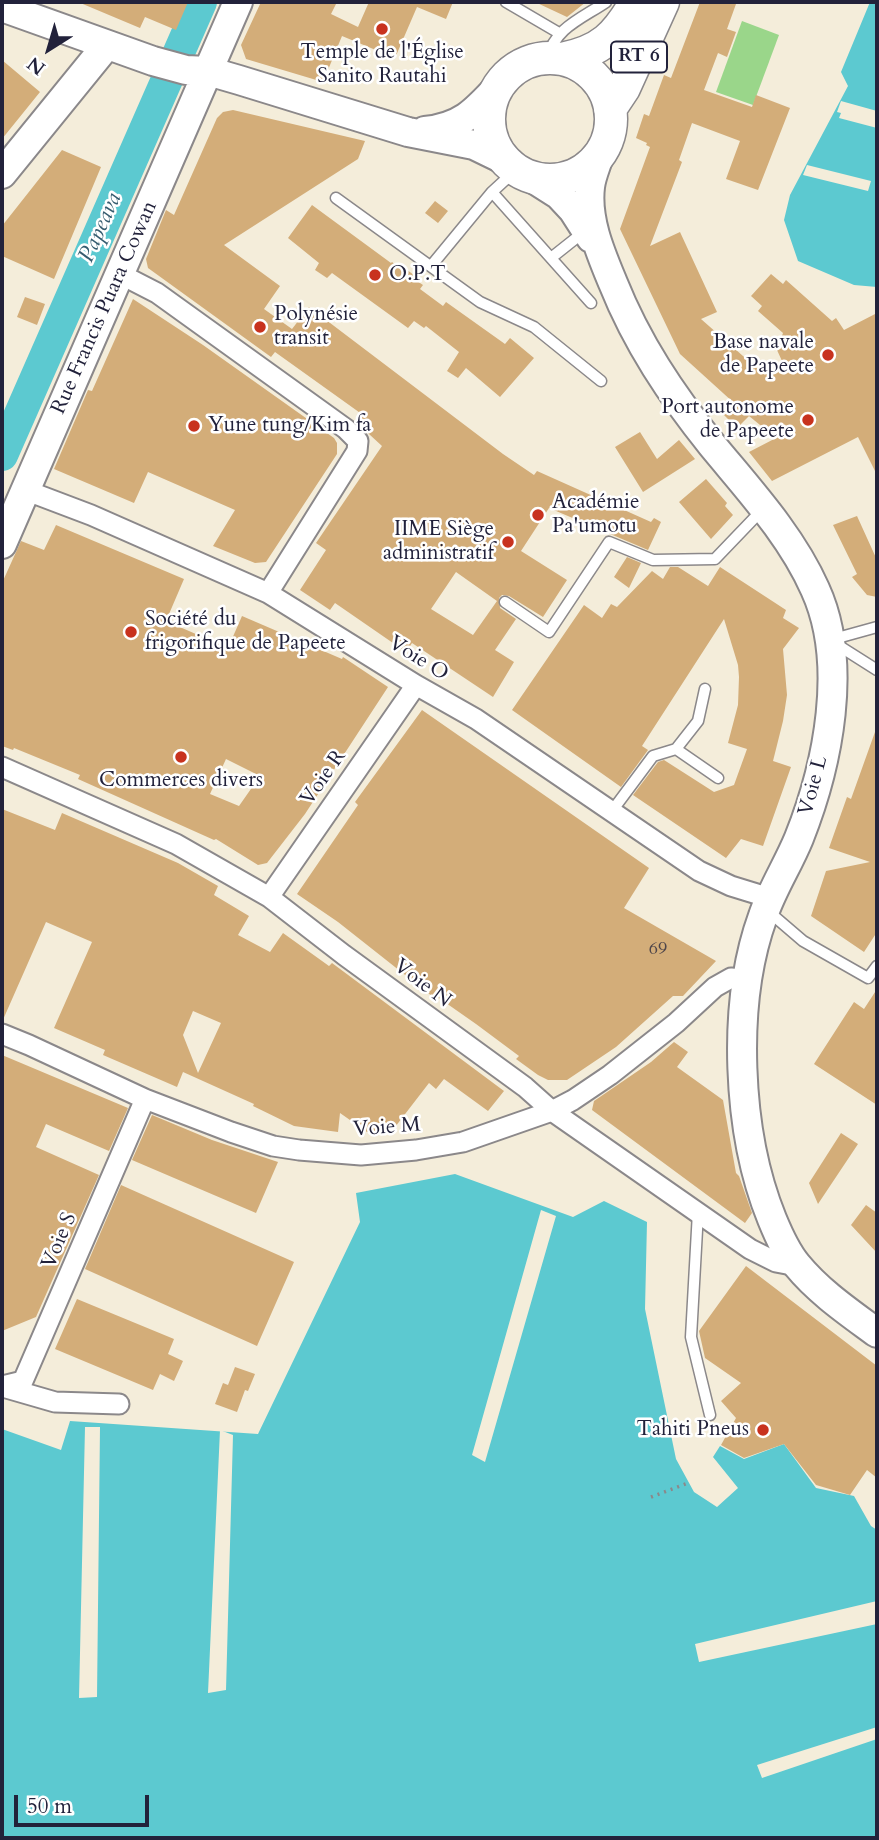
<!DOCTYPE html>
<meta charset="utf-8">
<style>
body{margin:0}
#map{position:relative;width:879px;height:1840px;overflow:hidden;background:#f4edda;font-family:Cardo,serif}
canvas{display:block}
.frame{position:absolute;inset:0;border:4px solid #22223b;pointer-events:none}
.north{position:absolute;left:14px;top:14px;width:70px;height:70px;-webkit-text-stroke:5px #fff;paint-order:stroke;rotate:217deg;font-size:19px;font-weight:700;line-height:28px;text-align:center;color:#22223b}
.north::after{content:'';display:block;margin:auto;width:24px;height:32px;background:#22223b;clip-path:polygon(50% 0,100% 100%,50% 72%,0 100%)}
.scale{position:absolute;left:14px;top:1795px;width:135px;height:32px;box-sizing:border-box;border:4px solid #22223b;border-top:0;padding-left:9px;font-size:21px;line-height:24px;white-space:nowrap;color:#22223b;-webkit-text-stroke:5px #fff;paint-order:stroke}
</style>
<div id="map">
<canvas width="879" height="1840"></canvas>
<div class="frame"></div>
<div class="north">N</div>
<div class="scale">50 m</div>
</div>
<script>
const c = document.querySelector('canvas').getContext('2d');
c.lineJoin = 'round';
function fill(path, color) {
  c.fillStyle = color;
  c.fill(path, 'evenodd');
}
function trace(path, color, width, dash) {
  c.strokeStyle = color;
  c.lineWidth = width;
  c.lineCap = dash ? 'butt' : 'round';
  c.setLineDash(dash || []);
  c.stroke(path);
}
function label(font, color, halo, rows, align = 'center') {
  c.font = font + ' Cardo,serif';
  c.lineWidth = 5;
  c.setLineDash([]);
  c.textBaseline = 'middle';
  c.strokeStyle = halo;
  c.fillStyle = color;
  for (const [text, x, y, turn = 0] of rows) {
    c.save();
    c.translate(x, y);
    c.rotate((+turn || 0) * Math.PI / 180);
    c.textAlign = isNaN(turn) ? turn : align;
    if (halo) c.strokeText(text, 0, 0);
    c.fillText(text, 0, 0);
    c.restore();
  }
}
fill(new Path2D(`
 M742,21L779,35L753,105L716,92Z`), '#9ad68a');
fill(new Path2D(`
 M870,2H877V287L854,285L798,261L784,220L790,195L848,86L841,72Z
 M455,1174L573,1217L604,1201L647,1222L645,1309L676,1459L694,1492L717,1507L738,1488L713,1457L720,1446L744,1459L784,1444L816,1488L854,1496L871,1526L877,1530V1838H2V1429L61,1450L70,1421L258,1434L360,1222L356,1193Z`), '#5cc9d0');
fill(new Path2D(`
 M841,101L877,111V128L839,118L841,113L837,112Z
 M807,165L871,181L868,191L803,175Z
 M541,1210L556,1216L485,1462L472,1455Z
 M85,1427H100L97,1697L79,1698Z
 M220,1430L233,1435L226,1690L208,1693Z
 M877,1601V1624L699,1662L695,1644Z
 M877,1727V1739L762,1778L757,1765Z`), '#f4edda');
trace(new Path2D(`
 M2,455L201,2`), '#5cc9d0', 32);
fill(new Path2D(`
 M78,2H188L176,30L145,17L140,28Z
 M261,2H337L331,14L358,27L369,2H453L446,19L417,7L395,58L342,36L323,82L246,59L241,45Z
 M535,2H586L567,17Z
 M700,2H729L736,4L727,29L736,32L727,57L718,53L704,90L752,107L756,95L790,108L758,190L726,179L740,141L692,123L679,160L682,162L650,246L680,232L717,312L701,319L760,371L782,361L777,350L783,333L758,311L762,306L751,296L771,274L783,284L786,280L832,321L836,318L844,330L877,313V475L858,437L772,481L749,452L776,438L749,416L737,428L724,415L734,403L680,354L620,229L650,147L646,145L647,143L636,138L644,114L649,116L664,75L671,78Z
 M2,60L40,92L2,139Z
 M233,110L365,141L358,159L224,245L280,286L264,309L292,329L309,307L503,454L534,475L537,471L651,522L654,518L661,522L648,550L549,508L521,551L567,580L543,617L509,596L502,595L499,598L500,608L516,619L495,650L514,662L493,697L412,643L406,652L335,603L330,610L300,590L326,550L316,543L382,446L357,423L363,415L275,352L271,357L148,268L146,259L166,210L174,215L217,118L223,112ZM456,572L497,601L473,635L431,609Z
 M62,150L101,167L54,279L2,256V226Z
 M435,201L448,211L438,223L425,213Z
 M312,205L391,263L392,262L397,266L399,264L418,278L417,281L423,285L420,289L443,306L446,302L505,344L510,338L534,358L500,397L466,368L458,378L447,371L459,352L426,326L424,328L414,321L408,328L332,273L327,278L315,270L319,263L288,238Z
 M25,297L45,304L37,325L17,317Z
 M133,299L203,345L334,438L337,443V454L266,562L255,563L213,546L235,510L148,472L134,503L54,469L88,390L92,391Z
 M640,432L657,459L679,440L695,459L643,492L615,447Z
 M706,479L727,503L725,506L733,515L711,539L679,502Z
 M857,516L877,560V597L867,595L852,577L857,574L833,525Z
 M56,525L184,579L166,621L228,648L242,616L342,659L343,657L388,687L305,814L267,863L258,865L216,839L214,840L78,779L80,775L14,748L13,750L2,746V583L21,541L44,550ZM226,759L260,776L239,806L210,794Z
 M627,557L641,563L629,588L614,577Z
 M670,567H678L708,586L720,567L786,610L783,618L799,628L783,649L787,695L783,721L773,761L791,767L763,846L741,839L726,858L633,795L658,762L664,760L714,792L734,785L747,749L728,743L738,705L739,677L738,665L724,619L642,746L648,750L621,787L512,710L584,605L602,618L611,604L617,607L652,571L663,579Z
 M422,710L649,868L624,908L716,961L683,996H673L616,1047L567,1080H548L538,1075L516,1059L519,1056L476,1024L436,996L433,997L338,922L297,894L358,805L355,802Z
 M875,732L877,733V932L864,952L811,916L826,871L870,862L829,848L847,797L851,799Z
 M2,809L55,830L62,813L178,863L218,886L214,895L249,916L238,935L270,952L283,933L329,966L332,963L504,1091L488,1111L444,1079L436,1089L429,1083L392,1131L367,1132L340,1113L338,1132L294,1126L253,1106L254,1104L183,1072L177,1087L103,1055L105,1050L54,1028L92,942L46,922L2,1022ZM193,1011L221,1023L198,1073L183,1035Z
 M877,989V1105L814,1064L854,1002L864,1009Z
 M674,1042L688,1052L677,1067L723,1100L736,1173L739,1176L752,1213L745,1223L592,1110L594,1101L651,1062Z
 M2,1055L128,1108L109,1151L46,1124L36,1147L99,1175L36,1317L2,1331Z
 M152,1115L212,1140L278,1162L256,1213L132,1160Z
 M841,1133L858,1144L818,1204L809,1183Z
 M121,1185L294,1262L257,1346L85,1269Z
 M866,1205L877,1213V1253L851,1225Z
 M746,1266L877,1366V1478L867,1470L850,1495L816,1485L784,1444L744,1458L721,1445L736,1418L721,1401L741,1383L705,1358L699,1331Z
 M77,1299L174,1339L168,1354L183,1361L174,1381L160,1374L153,1390L55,1349Z
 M235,1367L255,1374L248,1391L245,1390L237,1412L215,1404L223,1383L228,1385Z`), '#d3ad79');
const lane = new Path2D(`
 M506,2L559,33
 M547,58C556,27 581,19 606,2
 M492,192L591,303
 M336,198L480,302L534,327L601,381
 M551,258L585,231
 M431,266L492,192L517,169
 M505,602L549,632L609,542L653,560L715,559L762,510
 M830,640L877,627
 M836,644L877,670
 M676,749L718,778
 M612,811L653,756L676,749L698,721L705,689
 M768,911L803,941L868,978L877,966
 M698,1212L691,1337L710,1415`);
const street = new Path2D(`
 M120,274L157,293L346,429L358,441L357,451L268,593
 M25,490L91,515L268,593L416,685L476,719L699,871L731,886L770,898
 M2,767L176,844L269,897L344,955L525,1087L552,1111L750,1249L776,1262L797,1266
 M269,897L416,685
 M2,1034L29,1045L145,1099L231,1132L273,1146L299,1150L361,1155L416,1150L463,1142L552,1111L573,1100L610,1075L676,1023L715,987L731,978L748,980
 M2,1386L23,1381L145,1099
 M3,1387L55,1402L119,1404`);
const secondary = new Path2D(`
 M2,7L153,61L186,70L208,71L239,80L408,132L474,145L509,162
 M425,131C461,127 474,113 498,87
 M599,156C596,166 591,177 590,187C586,220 601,254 613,283C637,343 671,394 712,445C749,490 791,535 815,589C849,663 828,765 799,838C788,865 772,889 763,916C731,1004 737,1133 772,1219C779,1236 786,1252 797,1265C819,1292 850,1313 877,1333
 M2,174L106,46
 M526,174L559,195L573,210L591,238
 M2,544L238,2`);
const primary = new Path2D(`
 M489 119a61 61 0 1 1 122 0a61 61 0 1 1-122 0Z
 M562,59C602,51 616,36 636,2
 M610,109L624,88L663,2`);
trace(lane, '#8b888a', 13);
trace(street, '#8b888a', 23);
trace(secondary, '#8b888a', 32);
trace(primary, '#8b888a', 35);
trace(new Path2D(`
 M651,1497L688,1483`), '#8b888a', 3.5, [2, 5]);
trace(lane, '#fff', 10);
trace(street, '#fff', 19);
trace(secondary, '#fff', 28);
trace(primary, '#fff', 32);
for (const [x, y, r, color] of [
 [382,29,7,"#c8321e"],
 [375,275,7,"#c8321e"],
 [260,327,7,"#c8321e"],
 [828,355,7,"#c8321e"],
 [808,420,7,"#c8321e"],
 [194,426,7,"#c8321e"],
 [538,515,7,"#c8321e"],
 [508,542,7,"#c8321e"],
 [131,632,7,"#c8321e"],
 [181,757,7,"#c8321e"],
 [763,1430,7,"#c8321e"]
]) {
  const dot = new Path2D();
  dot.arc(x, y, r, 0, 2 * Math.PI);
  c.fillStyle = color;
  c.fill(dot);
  trace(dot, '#fff', 2.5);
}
label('18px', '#4e454a', null, [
 ["69",658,950]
]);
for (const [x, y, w] of [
 [639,57,56]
]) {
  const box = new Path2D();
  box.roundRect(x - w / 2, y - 15.5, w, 31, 5);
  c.fillStyle = '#fff';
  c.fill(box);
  trace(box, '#22223b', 2);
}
label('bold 19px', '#22223b', null, [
 ["RT 6",639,57]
]);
label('21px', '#22223b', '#fff', [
 ["Temple de l'Église",382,53,"center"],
 ["Sanito Rautahi",382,77,"center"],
 ["O.P.T",389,275],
 ["Polynésie",274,315],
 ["transit",274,339],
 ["Base navale",814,343,"right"],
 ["de Papeete",814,367,"right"],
 ["Port autonome",794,408,"right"],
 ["de Papeete",794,432,"right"],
 ["Yune tung/Kim fa",208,426],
 ["Académie",552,503],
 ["Pa'umotu",552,527],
 ["IIME Siège",494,530,"right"],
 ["administratif",494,554,"right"],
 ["Société du",145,620],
 ["frigorifique de Papeete",145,644],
 ["Commerces divers",181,781,"center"],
 ["Tahiti Pneus",749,1430,"right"]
], 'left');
label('21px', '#22223b', '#fff', [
 ["Rue Francis Puara Cowan",105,308,-66],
 ["Voie O",418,659,32],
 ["Voie R",324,778,-55],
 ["Voie L",814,786,-75],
 ["Voie N",422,984,37],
 ["Voie M",387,1128,-4],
 ["Voie S",60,1241,-67]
]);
label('italic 23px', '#365c6f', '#fff', [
 ["Papeava",101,228,-66]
]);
</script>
